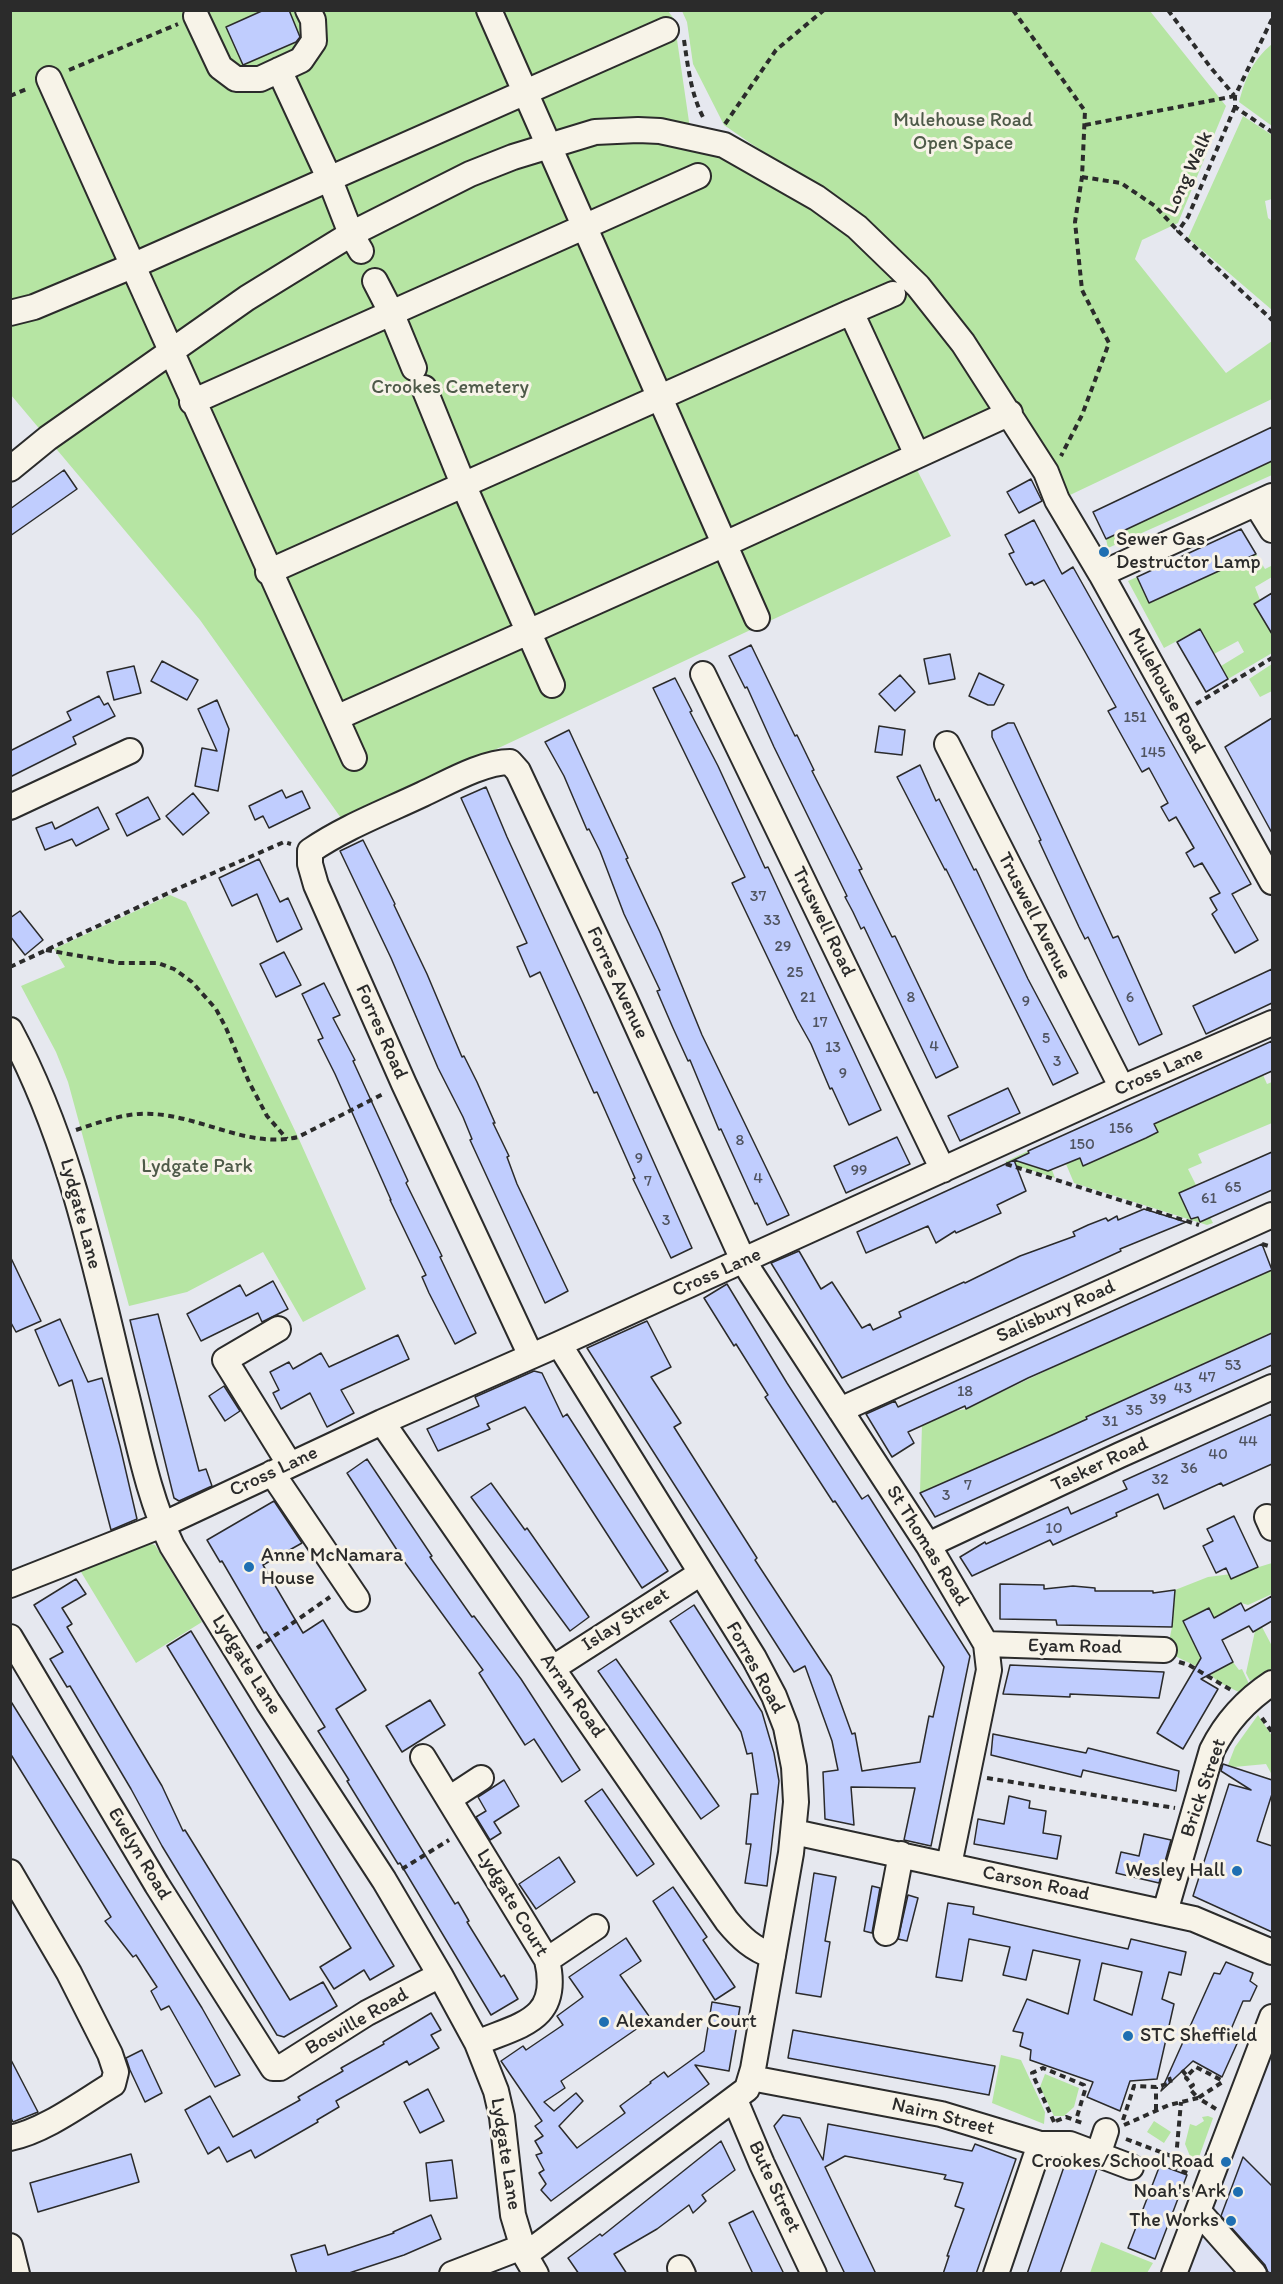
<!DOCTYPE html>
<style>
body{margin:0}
#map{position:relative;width:1283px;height:2284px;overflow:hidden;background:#e6e8ef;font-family:Itim,sans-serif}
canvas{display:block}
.frame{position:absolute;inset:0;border:12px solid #2b2b2b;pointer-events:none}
</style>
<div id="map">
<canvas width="1283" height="2284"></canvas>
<div class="frame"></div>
</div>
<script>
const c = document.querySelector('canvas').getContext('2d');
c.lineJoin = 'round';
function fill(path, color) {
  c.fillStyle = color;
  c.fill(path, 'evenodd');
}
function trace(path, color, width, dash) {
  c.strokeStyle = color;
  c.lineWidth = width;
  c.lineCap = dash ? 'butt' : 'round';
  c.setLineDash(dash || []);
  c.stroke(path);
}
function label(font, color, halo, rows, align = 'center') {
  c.font = font + ' Itim,sans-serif';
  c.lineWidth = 6;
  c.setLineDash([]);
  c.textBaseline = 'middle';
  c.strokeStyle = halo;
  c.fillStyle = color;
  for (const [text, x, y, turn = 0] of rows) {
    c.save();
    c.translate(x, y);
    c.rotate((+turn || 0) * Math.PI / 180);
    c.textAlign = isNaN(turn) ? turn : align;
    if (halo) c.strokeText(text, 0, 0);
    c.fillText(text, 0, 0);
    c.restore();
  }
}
fill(new Path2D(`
 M1272,2017V2245L1254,2266L1262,2273L1174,2274Z`), '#dbe0f4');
fill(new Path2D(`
 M10,11H668L674,19L693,149L716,155L736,163L833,220L919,301L1001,417L916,468L951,536L426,782L341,818L200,620L11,395Z
 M682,11H1150L1226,106L1178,223L1142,240L1135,259L1226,373L1272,341V399L1070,495L1015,402L843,202L753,145L724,125L693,64L687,22Z
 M1272,44V126L1239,102C1246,77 1252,61 1272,44Z
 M1243,116L1272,135V199L1265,201L1268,218L1272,221V310L1188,238Z
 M1272,461V475L1108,548L1106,539Z
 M1256,554L1265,569L1271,566L1272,577L1255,587L1260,600L1254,604L1272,634V653L1228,679L1221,666L1244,652L1238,641L1214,654L1199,629L1164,648L1128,581L1137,577L1150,603Z
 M1272,664V691L1260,697L1249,679Z
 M170,895L186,902L298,1137L366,1289L303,1322L263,1252L187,1292L129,1306L68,1082L56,1052L21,986L65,967L54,949Z
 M1263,1075L1267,1084L1272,1082V1123L1198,1154L1202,1163L1188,1169L1196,1185L1179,1193L1186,1209L1210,1217L1213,1223L1207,1225L1074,1183L1066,1164L1079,1158L1084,1166L1158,1132L1154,1124Z
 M1028,1151L1035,1167L1048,1171L1052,1170L1055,1178L1005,1162Z
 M1272,1270V1332L1086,1417L1081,1427L979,1467L920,1493L922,1425L955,1411L966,1409L1075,1357Z
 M148,1543L155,1545L202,1622L136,1663L78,1567Z
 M1272,1563V1594L1248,1605L1241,1603L1214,1618L1208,1608L1183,1621L1208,1672L1175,1656H1166L1172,1627L1175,1590L1208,1577L1239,1573Z
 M1262,1627L1272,1646V1669L1250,1681L1246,1673L1255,1631Z
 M1233,1662L1239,1670L1242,1669L1250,1686L1243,1694L1218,1682L1210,1674Z
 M1258,1715L1272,1736V1775L1266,1764L1234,1767L1228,1765L1235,1747Z
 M1001,2055L1021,2060L1045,2112L1044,2124L992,2103Z
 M1045,2074L1079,2088L1074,2107L1064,2116H1054L1040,2087Z
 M1208,2116L1213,2118L1198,2160L1190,2156L1185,2144L1190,2124L1196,2126L1204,2121L1202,2117Z
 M1154,2121L1171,2132L1164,2143L1147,2132Z
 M1101,2242L1153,2263L1147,2273H1090Z`), '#b6e5a3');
const building = new Path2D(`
 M264,10H289L300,37L296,42L243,65L226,27Z
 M1272,427V461L1106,539L1093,512Z
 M64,470L77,489L10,536V509Z
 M1031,479L1042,501L1019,513L1007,492Z
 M1034,520L1062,574L1073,567L1251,884L1232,894L1258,940L1235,953L1212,914L1217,910L1210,898L1220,893L1202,863L1194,867L1186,853L1194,848L1176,817L1169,821L1161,807L1168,803L1149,768L1142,772L1108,711L1116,707L1084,650L1044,580L1034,585L1032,582L1026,585L1009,554L1014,552L1005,535Z
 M1241,529L1256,554L1149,603L1137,577Z
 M1272,593V634L1254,604Z
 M1200,629L1228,679L1206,692L1177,642Z
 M751,645L795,736L797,735L814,770L812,771L862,869L859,870L892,937L895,936L958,1067L936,1078L864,927L861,929L853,912L845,897L847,896L774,747L747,687L745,688L729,656Z
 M950,654L955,679L929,684L924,659Z
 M162,661L198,680L187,700L151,681Z
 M134,666L141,693L114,700L107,672Z
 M979,673L1004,685L994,705H988L969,696Z
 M900,675L915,692L895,711L879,694Z
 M675,678L692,711L690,712L718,766L765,868L768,867L881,1110L849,1125L832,1088L830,1089L811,1044L797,1019L732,883L745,877L653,688Z
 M99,696L104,705L108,703L115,716L73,737L76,744L10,777V751L71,720L67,712Z
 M217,700L229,729L218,791L195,786L202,748L217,751L198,709Z
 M1272,718V833L1225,747Z
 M1008,723H1014L1113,938L1118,936L1162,1034L1139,1045L1088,937L1085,939L1079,927L1039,841L1041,840L992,737V731Z
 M879,726L905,730L902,755L875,752Z
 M569,730L628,858L626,859L660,932L702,1035L789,1215L767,1225L757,1203L755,1204L721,1129L719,1130L690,1060L688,1061L673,1028L657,991L660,990L624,914L600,851L589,829L587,830L564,776L545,742Z
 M920,765L936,801L939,799L974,870L976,869L1028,979L1078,1073L1053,1085L946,869L945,870L897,777Z
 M486,787L507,837L583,1003L692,1248L671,1258L633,1179L635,1178L597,1092L594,1093L540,972L530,977L517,947L527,943L461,798Z
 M282,790L286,798L302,791L310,808L269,828L263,816L255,820L249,806Z
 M193,793L209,813L183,835L166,816Z
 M148,797L160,819L127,836L116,814Z
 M98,807L109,829L76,846L72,839L45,850L36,828L52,822L55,829Z
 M363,840L395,904L394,905L427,974L462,1057L464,1056L477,1082L495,1123H493L509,1156L507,1157L517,1184L568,1291L545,1303L470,1140L472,1139L463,1117L438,1068L391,958L340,851Z
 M259,859L280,902L288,898L302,929L277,942L257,894L232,906L219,878Z
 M20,911L43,940L25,955L10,936V918Z
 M284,952L301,985L276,997L260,964Z
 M1272,969V1003L1206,1034L1193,1006Z
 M324,983L340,1015L333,1018L355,1060L353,1061L408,1181L406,1183L442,1256L440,1257L476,1333L455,1344L429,1293L422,1277L426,1275L390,1200H391L335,1074L318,1040L323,1038L302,994Z
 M1272,1041V1071L1154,1124L1158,1132L1146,1138L1083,1166L1080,1158L1048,1171L1014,1160L1029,1153L1028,1151Z
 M1008,1088L1020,1113L960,1141L948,1116Z
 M897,1137L910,1164L846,1193L834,1166Z
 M1272,1152V1190L1200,1222L1198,1217L1191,1219L1179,1193Z
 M1014,1160L1026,1191L997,1205L1001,1213L956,1233L955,1231L936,1243L928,1226L866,1253L857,1232Z
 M1144,1209L1186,1222L1120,1249L1121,1251L842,1378L771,1263L799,1251L821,1289L832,1282L862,1328L870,1324L873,1330L901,1317L899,1312L964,1282L965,1283L1020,1256L1075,1236L1073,1232L1088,1225L1106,1218L1108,1221L1117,1216L1118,1220Z
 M1262,1244L1272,1270L1028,1378L966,1409L965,1406L908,1432L914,1443L892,1457L866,1414L895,1401L898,1407Z
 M10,1256L41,1321L16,1332L10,1321Z
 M273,1281L288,1309L262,1322L258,1313L201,1341L187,1314L240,1285L246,1296Z
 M727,1284L787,1383L862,1499L868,1495L970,1656L931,1846L904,1840L915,1788L851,1787L854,1825L825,1819L823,1772L838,1770L832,1741L805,1666L794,1672L587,1348L647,1321L671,1367L651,1377L681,1423L674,1427L757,1558L755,1560L831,1676L852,1734L855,1733L862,1771L920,1762L929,1716L933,1717L944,1667L835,1501L833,1502L765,1397L768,1395L736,1344L734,1346L704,1298Z
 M158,1314L199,1471L206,1469L212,1486L179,1501L174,1498L130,1320Z
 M60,1319L88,1382L102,1378L120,1446L137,1519L111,1530L72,1380L59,1386L35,1330Z
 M1272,1333V1365L935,1517L920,1493L1052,1435L1087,1419L1086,1417Z
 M398,1335L409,1359L341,1390L354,1413L327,1427L310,1393L281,1409L273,1393L279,1390L270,1372L289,1362L293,1369L321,1353L329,1367Z
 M534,1371L542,1373L563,1417L567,1414L668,1571L642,1588L525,1407L487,1424L490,1429L438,1451L427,1429L479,1406L475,1397Z
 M224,1386L240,1411L225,1421L209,1396Z
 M1272,1414V1464L1223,1486L1221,1483L1164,1509L1158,1494L1116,1513L1117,1516L1053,1545L1050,1540L972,1576L960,1557L985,1542L986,1544L1068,1507L1071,1514L1127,1489L1123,1481Z
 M367,1459L432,1556L430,1557L472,1617L474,1616L521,1679L580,1770L562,1782L534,1739L525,1745L479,1673L483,1670L406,1564L347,1473Z
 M491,1483L525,1530L527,1528L589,1617L570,1631L471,1497Z
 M274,1501L302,1543L263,1565L303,1633L323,1620L366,1690L336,1709L455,1904L458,1902L469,1921L467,1922L501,1977L504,1975L518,1999L491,2015L400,1863L398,1864L347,1781L349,1780L318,1731L325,1727L266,1632L264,1633L222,1561L220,1562L207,1540Z
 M1234,1516L1258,1567L1231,1579L1226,1568L1216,1573L1203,1546L1213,1541L1207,1529Z
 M76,1579L86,1594L62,1608L72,1624L67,1627L162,1786L183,1831L185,1830L290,2000L323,1982L337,2006L284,2037L277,2035L162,1846L131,1789L70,1686L67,1687L50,1659L63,1652L34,1605Z
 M1000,1584L1044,1585V1589L1073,1586L1095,1588V1591H1153V1593L1175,1590L1172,1627L1057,1625L1056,1620L1000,1619Z
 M1272,1596V1621L1253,1632L1249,1626L1222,1640L1233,1662L1201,1679L1218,1689L1183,1749L1157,1733L1201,1658L1183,1621L1209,1608L1214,1618L1241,1603L1245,1611Z
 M694,1605L762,1712L774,1753L779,1781L767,1886L745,1883L751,1844H746L751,1794H758L752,1753L747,1754L741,1732L732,1718L670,1621Z
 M191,1631L394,1966L370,1980L364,1970L334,1989L320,1967L351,1948L167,1646Z
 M616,1659L719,1806L701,1819L598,1671Z
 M1010,1665L1164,1672L1159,1698L1070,1694V1697L1003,1694Z
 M10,1700L202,2008L240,2075L215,2087L169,2006L161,2010L151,1991L157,1987L136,1955L133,1957L105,1921L111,1917L10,1753Z
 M430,1700L445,1725L402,1752L386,1726Z
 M993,1734L1086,1753L1088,1748L1179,1771L1176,1791L1083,1770L1081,1777L991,1755Z
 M1223,1764L1272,1780V1794L1257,1841L1272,1846V1932L1193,1896L1229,1784L1251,1790L1221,1771Z
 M504,1780L519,1806L494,1822L501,1833L490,1840L476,1817L486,1811L478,1797Z
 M602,1789L654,1864L637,1876L585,1801Z
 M1009,1796L1030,1801L1029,1808L1046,1811L1043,1833L1061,1836L1057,1859L974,1844L978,1819L1004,1824Z
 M1144,1834L1171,1840L1159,1883L1116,1873L1121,1852L1139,1856Z
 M559,1857L575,1882L536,1909L519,1884Z
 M814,1873L836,1877L825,1941L830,1942L821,1997L796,1993Z
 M872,1886L880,1888L872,1933L864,1931Z
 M673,1887L707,1937L703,1940L735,1987L715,2000L653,1901Z
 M908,1895L918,1898L907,1941L898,1939Z
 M948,1903L974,1907L973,1914L1128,1949L1131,1939L1186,1952L1181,1975L1169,1972L1162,1999L1174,2004L1157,2079L1130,2081L1120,2111L1087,2097L1093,2082L1030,2060L1031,2050L1020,2046L1023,2033L1013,2031L1027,1999L1068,2014L1080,1960L1033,1950L1026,1980L1003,1975L1010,1947L969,1939L962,1981L936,1977ZM1102,1963L1142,1972L1132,2015L1094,2000Z
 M626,1938L641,1961L620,1975L651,2019L561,2081L565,2088L544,2102L554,2111L576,2093L583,2101L559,2126L577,2148L625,2113L620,2106L651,2083L650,2082L664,2072L668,2077L704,2051L712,2002L740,2007L729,2071L695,2065L709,2084L551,2201L541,2190L546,2184L539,2173L544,2170L536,2155L542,2153L535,2141L543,2136L535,2126L542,2121L501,2061L523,2046L526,2050L563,2025L557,2016L583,1997L569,1977Z
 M1226,1962L1253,1973L1250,1981L1257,1986L1250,2001H1243L1229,2034L1240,2037L1222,2077L1193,2061L1161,2091L1214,1973L1220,1974Z
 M431,2013L441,2030L431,2035L439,2048L409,2065L407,2061L336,2101L339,2107L317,2120L318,2122L255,2158L251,2150L227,2162L219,2147L208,2154L185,2110L210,2096L233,2137L300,2100L298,2097L343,2071L341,2068L384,2044L383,2042Z
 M793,2030L995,2066L989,2095L788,2058Z
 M142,2050L162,2093L145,2102L130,2070L126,2058Z
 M10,2058L38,2112L13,2122L10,2116Z
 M428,2089L444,2121L420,2133L404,2102Z
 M783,2115L800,2118L823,2160L828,2124L972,2151L975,2144L1016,2159L976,2274H943L949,2256H947L964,2209L955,2206L963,2183L944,2179L946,2175L845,2156L825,2167L876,2274H845L774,2126Z
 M721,2141L735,2170L702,2195L706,2201L693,2213L689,2205L657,2229L614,2254L627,2274H579L568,2258L600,2234L602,2236Z
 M131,2154L139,2182L38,2212L30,2183Z
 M1243,2157L1272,2186V2274L1268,2272L1265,2265L1221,2216Z
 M1067,2158L1097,2169L1060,2274H1027Z
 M452,2160L457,2198L430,2201L426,2163Z
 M1160,2165L1187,2175L1155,2259L1128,2248Z
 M753,2211L784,2274H753L729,2223Z
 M431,2215L441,2239L404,2255L346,2274H297L291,2255L325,2245L328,2255L394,2233L393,2232Z`);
fill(building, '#c0cdfe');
trace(building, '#2b2b2b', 1.5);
const minor = new Path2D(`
 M489,10L757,618
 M196,16L220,67L236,79H260L301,60L314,41L313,20L308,10
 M279,70L330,180L351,234L361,251
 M49,79L354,758
 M375,281L391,312L414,368
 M851,312L893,294
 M10,313L34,307L132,266L666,30
 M424,388L463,484L552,685
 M192,402L698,176
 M10,469L48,438L247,298L351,234L470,174L513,157L595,132L638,130L660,131L724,145L817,198L857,227L918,286L963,343L1046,472L1057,500L1101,574L1272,882
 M1256,504L1272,530
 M268,572L851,312L917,455
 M1101,574L1272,496
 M703,674L943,1170
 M336,718L725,544L1010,413
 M947,744L1122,1088
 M10,807L130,751
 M10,1030C72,1146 95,1268 126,1393C139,1445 149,1498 172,1546L268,1702L384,1880L440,1975L477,2043L496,2091L502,2117L513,2215L525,2255L536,2274
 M278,1329L225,1360L290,1465
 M531,1356L404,1084L316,885L310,864V851C345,827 385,812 423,794C447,783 483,762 510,762L518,771L624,997L738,1249L751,1273L928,1545L986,1644L989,1670L949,1865
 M840,1410L1272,1215
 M382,1422L727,1921C741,1938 753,1949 773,1956
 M272,1473L357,1599
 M1267,1517L1272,1528
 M928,1545L1120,1455L1272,1387
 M10,1585L162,1525L382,1422L559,1344L1122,1088L1272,1023
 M10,1637L157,1885L273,2068H280L367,2013L440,1975
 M986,1644L1164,1650
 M553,1668L701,1573
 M423,1757L547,1960C561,2020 522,2024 477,2043
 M449,1799L481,1778
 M794,1832L1194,1919L1272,1952
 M10,1872L69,1973L110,2054L116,2072L113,2084C83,2102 45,2131 10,2138
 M1165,1912L1212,1750C1226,1722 1246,1700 1272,1683
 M886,1933L901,1854
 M547,1960L596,1927
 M751,2078L941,2114L1040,2144H1070L1131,2167
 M735,2100L762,2164L814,2274
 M1098,2155L1106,2131
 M1199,2212L1254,2274
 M10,2246L17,2274
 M525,2255L747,2089L753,2069L791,1853L796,1802L794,1767L786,1727L774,1696L754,1658L559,1344
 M680,2268L683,2274
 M452,2274L522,2247
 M996,2274L1040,2144
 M1174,2274L1272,2017`);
trace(minor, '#2b2b2b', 28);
trace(new Path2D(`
 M1013,10L1085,111L1082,177L1075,222L1082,290L1109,343L1082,415L1061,456
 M1168,10L1211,68L1234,95
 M1272,19L1235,96V107L1272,132
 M684,40C688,67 691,95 704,119
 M69,70L178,24
 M10,96L29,88
 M1235,107L1188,217L1178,231L1272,320
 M725,124L776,50L824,10
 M1085,125L1235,96
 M1082,177L1121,183L1155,206L1178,231
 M1196,704L1272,658
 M46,950L119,963H158L174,969L192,982L216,1009L226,1028L249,1082L267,1116L287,1139
 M10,967L179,888L284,842L291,844
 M76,1130C100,1122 127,1112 152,1114C201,1116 249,1149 298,1137L385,1093
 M1006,1164L1199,1225
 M1262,1244L1272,1247
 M257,1648L330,1597
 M1179,1662L1189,1665L1231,1690
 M1262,1718L1272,1732
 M987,1778L1175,1808
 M402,1869L449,1840
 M1182,2070L1187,2076L1196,2067L1223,2081
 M1187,2076L1186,2078L1193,2085L1189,2088L1198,2098L1224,2081
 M1156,2110V2087
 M1123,2120L1134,2086L1156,2087L1171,2083L1169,2077
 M1056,2121L1066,2117L1085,2124
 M1054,2122L1032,2073L1043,2068L1084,2085L1085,2090L1076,2120
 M1124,2125L1169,2105L1198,2098L1216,2109
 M1126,2139L1195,2165
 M1176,2158L1181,2102
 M1152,2160L1190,2174`), '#2b2b2b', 4, [6, 4.5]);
trace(minor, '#f7f3e8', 24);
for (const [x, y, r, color] of [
 [1104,552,6,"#1f6fb2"],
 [249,1567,6,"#1f6fb2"],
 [1237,1871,6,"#1f6fb2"],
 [604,2022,6,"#1f6fb2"],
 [1128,2036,6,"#1f6fb2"],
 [1226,2162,6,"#1f6fb2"],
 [1238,2192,6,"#1f6fb2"],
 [1231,2221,6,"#1f6fb2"]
]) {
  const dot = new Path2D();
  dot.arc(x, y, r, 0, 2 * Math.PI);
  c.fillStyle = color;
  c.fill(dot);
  trace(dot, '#f7f3e8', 2);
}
label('16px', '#505460', null, [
 ["151",1135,718],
 ["145",1153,753],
 ["37",758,897],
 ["33",772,921],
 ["29",783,947],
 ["25",795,973],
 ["21",808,998],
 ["8",911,998],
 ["6",1130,998],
 ["9",1026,1002],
 ["17",820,1023],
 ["5",1046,1039],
 ["4",934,1047],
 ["13",833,1048],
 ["3",1057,1062],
 ["9",843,1074],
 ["156",1121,1129],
 ["8",740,1141],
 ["150",1082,1145],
 ["9",639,1159],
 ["99",859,1171],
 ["4",758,1179],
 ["7",648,1182],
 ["65",1233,1188],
 ["61",1209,1199],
 ["3",666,1221],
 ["53",1233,1366],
 ["47",1207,1378],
 ["43",1183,1389],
 ["18",965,1392],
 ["39",1158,1400],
 ["35",1134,1411],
 ["31",1110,1422],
 ["44",1248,1442],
 ["40",1218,1455],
 ["36",1189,1469],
 ["32",1160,1480],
 ["7",968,1486],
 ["3",946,1496],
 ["10",1054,1529]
]);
label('20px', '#4e5a49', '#f7f3e8', [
 ["Mulehouse Road",963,121],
 ["Open Space",963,144],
 ["Crookes Cemetery",450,388],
 ["Lydgate Park",197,1167]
]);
label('20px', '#2b2b2b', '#f7f3e8', [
 ["Long Walk",1189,173,-65],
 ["Mulehouse Road",1166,691,61],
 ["Truswell Avenue",1034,916,63],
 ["Truswell Road",823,922,64],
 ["Forres Avenue",617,983,65],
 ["Forres Road",381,1032,66],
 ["Cross Lane",1159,1072,-24],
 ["Lydgate Lane",80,1214,75],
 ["Cross Lane",717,1273,-24],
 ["Salisbury Road",1056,1312,-24],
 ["Tasker Road",1100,1465,-25],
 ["Cross Lane",274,1472,-25],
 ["St Thomas Road",927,1546,58],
 ["Islay Street",626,1620,-33],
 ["Eyam Road",1075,1647,1],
 ["Lydgate Lane",246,1665,58],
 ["Forres Road",755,1668,61],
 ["Arran Road",572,1696,55],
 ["Brick Street",1204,1788,-71],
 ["Evelyn Road",139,1854,59],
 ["Carson Road",1036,1884,12],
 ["Lydgate Court",512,1903,59],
 ["Bosville Road",357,2022,-30],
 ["Nairn Street",943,2117,14],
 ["Lydgate Lane",505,2154,81],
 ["Bute Street",774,2187,65]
]);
label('20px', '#2b2b2b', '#f7f3e8', [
 ["Sewer Gas",1116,540],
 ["Destructor Lamp",1116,563],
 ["Anne McNamara",261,1556],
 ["House",261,1579],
 ["Wesley Hall",1225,1871,"right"],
 ["Alexander Court",616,2022],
 ["STC Sheffield",1140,2036],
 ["Crookes/School Road",1214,2162,"right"],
 ["Noah's Ark",1226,2192,"right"],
 ["The Works",1219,2221,"right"]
], 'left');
</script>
